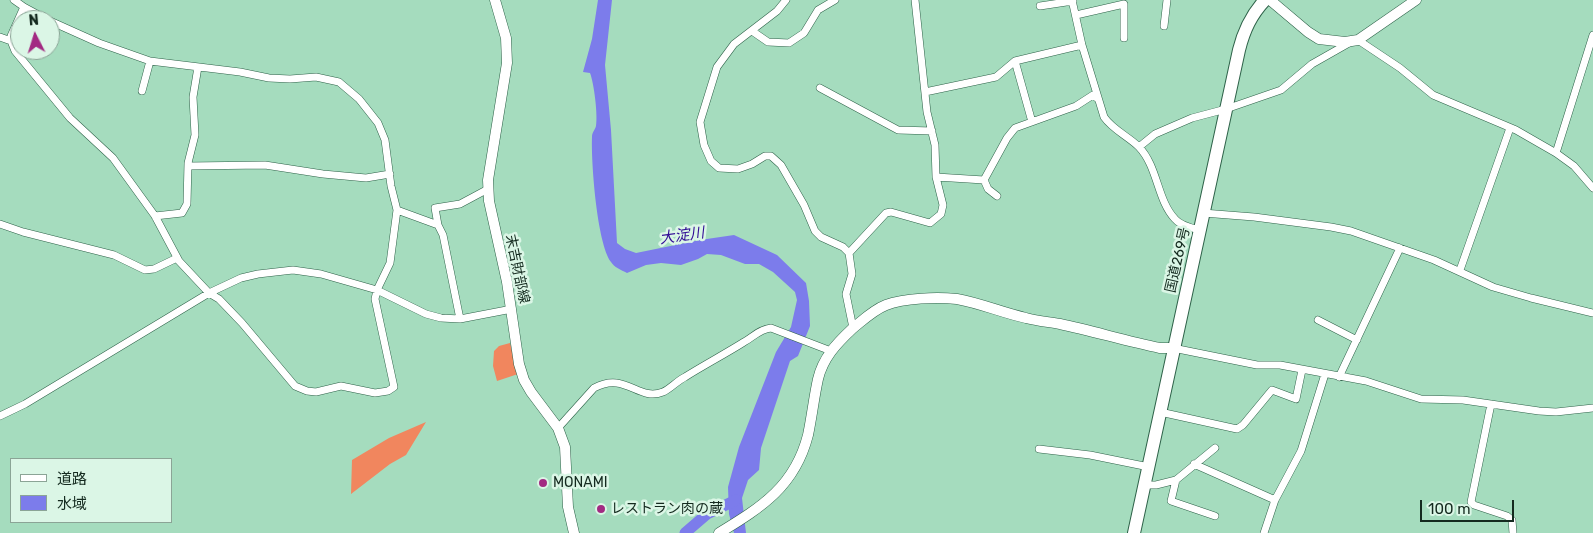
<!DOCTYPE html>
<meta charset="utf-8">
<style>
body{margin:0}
#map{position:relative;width:1593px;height:533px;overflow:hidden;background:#a5dcbe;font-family:Rubik,"Noto Sans JP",sans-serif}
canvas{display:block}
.legend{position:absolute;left:10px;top:458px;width:162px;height:65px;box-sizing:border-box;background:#dbf6e6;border:1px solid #8ba496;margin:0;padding:6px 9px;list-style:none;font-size:15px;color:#142a1f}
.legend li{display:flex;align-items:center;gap:10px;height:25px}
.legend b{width:25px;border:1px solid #8ba496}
.north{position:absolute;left:10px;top:10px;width:50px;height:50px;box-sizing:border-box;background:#dbf6e6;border:1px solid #8ba496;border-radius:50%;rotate:355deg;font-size:14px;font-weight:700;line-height:20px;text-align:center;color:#142a1f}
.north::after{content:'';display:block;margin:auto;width:18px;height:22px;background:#a22a82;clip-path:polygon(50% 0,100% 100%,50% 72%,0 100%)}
.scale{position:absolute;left:1420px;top:500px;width:94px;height:22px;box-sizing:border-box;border:2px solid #142a1f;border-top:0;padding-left:6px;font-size:15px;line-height:18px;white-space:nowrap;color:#142a1f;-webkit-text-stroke:4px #dbf6e6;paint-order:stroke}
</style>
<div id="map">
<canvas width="1593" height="533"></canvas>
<ul class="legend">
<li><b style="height:6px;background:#fff"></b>道路</li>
<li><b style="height:14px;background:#7c7ceb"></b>水域</li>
</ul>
<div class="north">N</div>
<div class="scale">100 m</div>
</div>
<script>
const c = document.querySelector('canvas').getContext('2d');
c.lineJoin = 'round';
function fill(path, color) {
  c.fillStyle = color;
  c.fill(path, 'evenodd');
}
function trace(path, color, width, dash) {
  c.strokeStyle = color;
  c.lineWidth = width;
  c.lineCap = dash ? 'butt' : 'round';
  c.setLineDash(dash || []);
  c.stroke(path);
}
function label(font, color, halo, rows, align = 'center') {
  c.font = font + ' Rubik,"Noto Sans JP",sans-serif';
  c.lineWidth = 5;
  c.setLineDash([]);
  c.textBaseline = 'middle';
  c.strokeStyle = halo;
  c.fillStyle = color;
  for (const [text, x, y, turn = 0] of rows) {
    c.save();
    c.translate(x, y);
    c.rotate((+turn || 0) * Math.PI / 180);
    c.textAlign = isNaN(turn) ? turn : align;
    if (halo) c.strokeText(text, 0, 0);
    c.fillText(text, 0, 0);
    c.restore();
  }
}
fill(new Path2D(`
 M510,343L518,374L497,381L493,366L494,351L499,346Z
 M426,422L406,455L390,464L351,494L352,460L389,438Z`), '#f1865e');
fill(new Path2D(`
 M598,0H612L605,65L611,130L617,243L625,249L636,253L700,240L734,235L777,255L806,283L809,301L810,326L798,356L790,361L761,448L759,470L748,480L742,498L746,533H734L729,514L728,487L739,447L776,352L791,327L797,300L795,292L773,272L759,264H745L721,255L707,254L698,259L681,265L661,263L646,265L627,273C621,270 614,267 611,262C597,243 591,162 592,137C592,132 595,130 596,126C598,115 594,83 590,73L583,72L592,39Z`), '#7c7ceb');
trace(new Path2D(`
 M685,533L707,514L736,500`), '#7c7ceb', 11);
const street = new Path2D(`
 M14,0L24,7L48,20
 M786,0L777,11L734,44L717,67L700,122L704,145L711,161L719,168L738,169L752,164L765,156H771L781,165L804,205L815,231L821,237L843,247L849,253L852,274L846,294L853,328
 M1072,0L1082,45L1104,117C1113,130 1128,136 1139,147C1158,167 1157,200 1175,219C1181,226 1192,228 1200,230
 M1040,6L1073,1
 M24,7L11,36V41L15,51L70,118L113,158L155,216L179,261L209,293L219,299L242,323L295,386L307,391L316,392L341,386L375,393L388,391L394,387L375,299L377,290L390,263L397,210L391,186L385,140L378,123L359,99L339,82L316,77L290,79L269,78L240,72L150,61L99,43L50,21
 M1076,15L1124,4V38
 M1164,26L1167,0
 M752,31L768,42L789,43L804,33L818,10L835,0
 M0,37L11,41
 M1358,40L1400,68L1433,95L1516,130L1556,153L1574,166L1593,188
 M1015,61L1032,122
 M820,88L898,130L932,131
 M142,91L150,61
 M925,92L996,77L1015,61L1082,45
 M1139,147L1155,134L1192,118L1226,109L1281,90L1312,64L1349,43
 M1556,153L1593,35
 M188,166L265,165L323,174L366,178L390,174
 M936,177L984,180
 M997,196L988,189L984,180L1007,138L1015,128L1076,106L1093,95L1098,99
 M397,210L438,225L443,235L460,319
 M1203,213L1254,217L1331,227L1351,231L1434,260L1493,287L1531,298L1593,313
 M155,216L182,213L187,204L188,163L195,135L193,97L198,67
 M0,224L23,232L114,255L145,270L154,269L177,258
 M438,225L435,208L460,204L488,189
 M849,253L886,213L891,212L930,223L941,214L943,205L936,177L935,145L927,112L915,0
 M1460,270L1510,128
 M1318,320L1357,340
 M1173,348L1257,365H1280L1366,381L1421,399L1463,400L1539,411L1556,412L1593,408
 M1339,377L1400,248
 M1491,404L1471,502L1474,505L1507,516L1512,520L1513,533
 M1160,412L1237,429L1243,425L1272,390L1296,399L1302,370
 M0,416L25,404L209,293L241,278L258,274L293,270L321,274L377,290L426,314L441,318L460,319L512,309
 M558,428L594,388C626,371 638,402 663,392C670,389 677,381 685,377C704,365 725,354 744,342C753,337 760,329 771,328L831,351
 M1039,449L1090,455L1149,467
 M1194,464L1275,500
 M1176,480L1171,501L1215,516
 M1144,485H1156L1176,480L1215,448
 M1264,533L1275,500L1301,451L1325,374`);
const secondary = new Path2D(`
 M495,0L506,38L507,63L488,180L489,201L507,282L519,364L524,380L531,392L558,428L565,447L568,507L574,533
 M1270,0L1308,32L1319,39L1345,42L1358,40L1416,0
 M719,533C762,507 795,486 808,435C812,416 814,397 818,379C823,358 836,344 852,329C862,321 873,310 886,305C904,298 937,297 957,299C980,303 1003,313 1026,318C1037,321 1049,322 1060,324C1093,331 1126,341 1160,348H1173`);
const highway = new Path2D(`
 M1134,533L1239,50C1244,30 1251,15 1265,0`);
trace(street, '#2e6249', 8);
trace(secondary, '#2e6249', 11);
trace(highway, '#2e6249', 14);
trace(street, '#fff', 7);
trace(secondary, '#fff', 10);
trace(highway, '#fff', 12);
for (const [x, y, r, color] of [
 [543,483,5,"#a22a82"],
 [601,509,5,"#a22a82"]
]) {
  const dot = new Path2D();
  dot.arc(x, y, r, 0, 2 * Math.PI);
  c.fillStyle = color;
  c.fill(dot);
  trace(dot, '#dbf6e6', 2);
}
label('14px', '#142a1f', '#dbf6e6', [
 ["国道269号",1178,260,-77],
 ["末吉財部線",517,269,78]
]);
label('14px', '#142a1f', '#dbf6e6', [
 ["MONAMI",553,483],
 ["レストラン肉の蔵",611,509]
], 'left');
label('italic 15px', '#310c95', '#dbf6e6', [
 ["大淀川",682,236,-8]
]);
</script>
